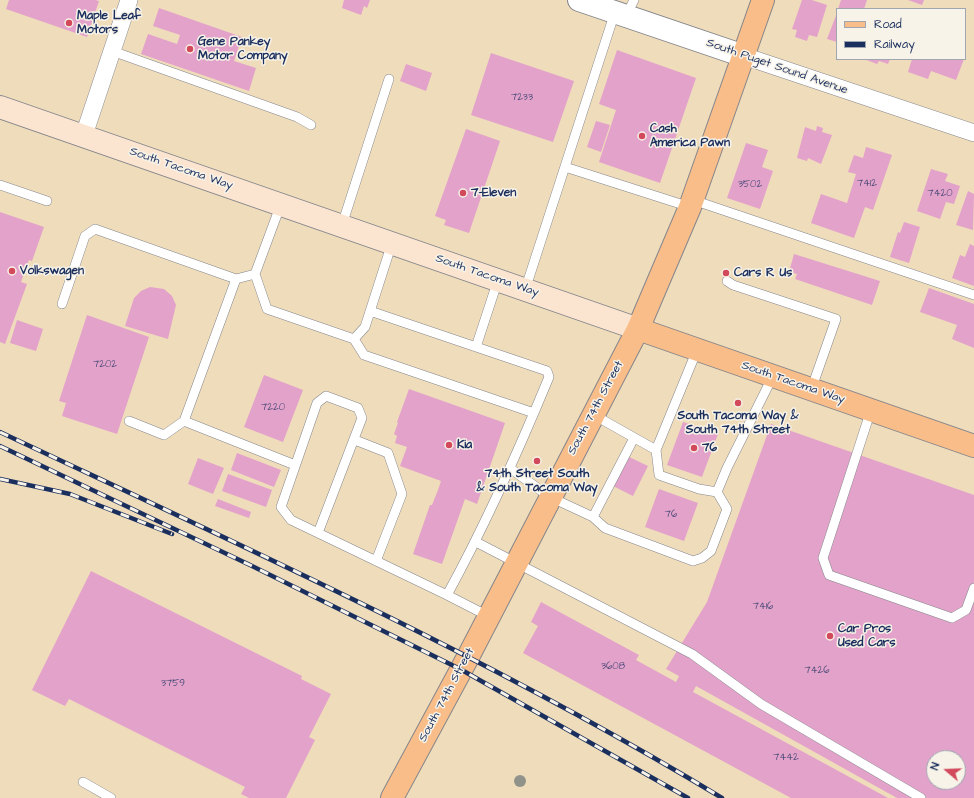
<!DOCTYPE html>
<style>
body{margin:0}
#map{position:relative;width:974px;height:798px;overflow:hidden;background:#efdcbb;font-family:"Architects Daughter",sans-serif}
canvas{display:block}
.legend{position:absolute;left:836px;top:8px;width:130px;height:52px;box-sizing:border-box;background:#f7f3e8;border:1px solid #9fa5b1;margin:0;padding:5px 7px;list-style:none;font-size:12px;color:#1b2f5e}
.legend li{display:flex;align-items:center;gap:8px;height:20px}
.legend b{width:20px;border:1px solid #9fa5b1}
.north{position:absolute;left:926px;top:750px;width:40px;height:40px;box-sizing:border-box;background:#f7f3e8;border:1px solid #9fa5b1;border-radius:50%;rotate:289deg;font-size:11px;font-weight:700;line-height:16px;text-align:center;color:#1b2f5e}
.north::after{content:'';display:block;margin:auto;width:14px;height:18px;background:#d1495b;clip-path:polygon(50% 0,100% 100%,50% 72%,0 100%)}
</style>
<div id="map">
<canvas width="974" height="798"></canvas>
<ul class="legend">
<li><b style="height:5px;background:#f8bd89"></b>Road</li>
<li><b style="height:5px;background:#1b2f5e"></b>Railway</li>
</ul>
<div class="north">N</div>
</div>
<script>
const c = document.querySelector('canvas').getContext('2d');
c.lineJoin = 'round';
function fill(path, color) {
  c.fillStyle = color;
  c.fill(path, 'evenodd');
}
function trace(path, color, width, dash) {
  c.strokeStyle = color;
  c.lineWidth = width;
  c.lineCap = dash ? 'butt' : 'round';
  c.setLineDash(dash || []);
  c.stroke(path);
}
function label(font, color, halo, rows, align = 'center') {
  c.font = font + ' "Architects Daughter",sans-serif';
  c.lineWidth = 3;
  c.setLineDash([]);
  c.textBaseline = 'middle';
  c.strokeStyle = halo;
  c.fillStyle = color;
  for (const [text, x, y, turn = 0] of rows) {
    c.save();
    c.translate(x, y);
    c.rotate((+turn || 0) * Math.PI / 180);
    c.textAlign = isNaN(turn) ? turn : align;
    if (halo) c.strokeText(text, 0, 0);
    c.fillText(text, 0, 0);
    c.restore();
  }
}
fill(new Path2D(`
 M9,0H95L99,1L87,37L6,9Z
 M344,0H370L367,8L364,6L361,15L342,8Z
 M802,0H812L827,5L817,37L809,35L807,41L795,37L797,30L792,29Z
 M841,0H867L864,9H838Z
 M908,0H924L922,5Z
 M159,8L242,37L234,61L256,68L249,91L141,54L148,34L177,44L180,35L153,26Z
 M837,13V42L827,39Z
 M617,50L696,78L660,183L599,162L616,110L599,104Z
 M491,53L574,81L553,142L471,115Z
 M864,59H890L888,64L879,61L877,64Z
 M912,59H964L956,80L931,71L928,79L908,72Z
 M406,64L432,73L426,91L400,81Z
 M596,121L610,125L601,152L587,147Z
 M817,126L823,128L822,132L832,135L821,164L808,158L807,161L797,158L805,127L816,131Z
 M466,129L500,141L469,233L444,225L446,220L435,216Z
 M746,143L768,150L762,167L773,171L760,209L727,198Z
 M866,147L892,155L873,210L865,207L854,238L811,223L821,194L847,203L856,174L848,172L854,155L863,158Z
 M931,169L948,174L945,181L960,186L954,204L946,202L940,219L917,211Z
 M968,191L974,194L973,230L956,225Z
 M0,212L44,227L32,261L29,260L21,282L27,284L5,344L0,342Z
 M904,222L920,227L909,263L890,257L898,232L900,233Z
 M970,244L974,246V286L952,278L960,255L965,257Z
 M794,254L880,281L872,305L795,279L797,274L789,272Z
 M150,287L164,289L172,296L176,305L168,339L125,326L134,298L141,291Z
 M929,288L974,304V348L952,339L957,325L920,312Z
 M87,315L149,337L117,434L62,416L66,403L59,401Z
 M17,320L43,329L36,351L10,343Z
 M264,375L303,390L283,442L244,427Z
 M409,389L505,423L477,504L465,499L442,564L413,554L430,505H432L438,490L448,493L438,490L441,481L400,466L407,447L395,443L397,436L394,434L398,423L397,422Z
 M683,422L718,434L702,477L667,465Z
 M771,424L974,495V798H897L696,686L693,692L888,798H791L523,653L538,626L531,622L541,602L639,655L636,660L676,682L679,676L666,669L707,602ZM934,758H958V782H934Z
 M237,453L281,470L274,487L231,470Z
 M627,456L648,466L633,496L613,486Z
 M198,458L224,468L213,494L188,484Z
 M228,474L272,490L266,507L222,491Z
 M659,489L698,503L684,541L645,527Z
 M218,499L251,512L249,518L215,506Z
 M91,571L302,676L301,679L331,694L309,737L315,740L286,798H249L241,794L245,787L69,699L65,706L32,690Z`), '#e3a2ca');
const service = new Path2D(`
 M626,16L634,0
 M112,51L297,117L311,125
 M565,167L690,207
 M0,185L47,201
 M693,200L974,295
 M281,204L255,274L267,309L354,339L364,355L534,413
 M342,225L389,79
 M727,281L733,285L836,319L811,390
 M525,290L615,12
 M62,304L85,236L95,229L236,279
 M370,311L547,371L549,377C518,452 486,524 447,595
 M354,339L365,327L392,243
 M476,347L498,280
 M871,410L823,558L829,575L952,618L966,610L974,588
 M594,415L656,450L659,475L699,489L717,492L727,468L773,376
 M129,421L164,435L184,421L236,279L255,274
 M184,421L295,465
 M355,440L388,453L402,494L376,561
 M656,450L697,350
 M511,469L550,497L593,517L605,528L693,561L702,558L711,551L727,509L717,492
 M593,517L634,438
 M318,533L362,418L358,408L326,396L317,403L281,507L291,520L447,595L488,616
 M476,542L692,654L761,704L921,798
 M83,782L111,798`);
const minor = new Path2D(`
 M744,56L974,133
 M84,135L129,0`);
const tertiary = new Path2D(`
 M579,0L744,56`);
const secondary = new Path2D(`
 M0,107L638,329`);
const primary = new Path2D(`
 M638,329L974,446
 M392,798L468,657L638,329L690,207L763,0`);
trace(service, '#85868c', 10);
trace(minor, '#85868c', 18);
trace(tertiary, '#85868c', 24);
trace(secondary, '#85868c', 24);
trace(primary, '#85868c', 24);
trace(service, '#fff', 9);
trace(minor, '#fff', 17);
trace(tertiary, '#fff', 22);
trace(secondary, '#fce5d0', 22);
trace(primary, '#f8bd89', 22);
const rail = new Path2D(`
 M0,432C244,547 491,658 722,798
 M0,446L250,565L460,669L688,798
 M0,479L70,494L172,534`);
trace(rail, '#1b2f5e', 4.5);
trace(rail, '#f7f3e8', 3, [9]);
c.fillStyle = '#91938b';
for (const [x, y] of [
 [520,781]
]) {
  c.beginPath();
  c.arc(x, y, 6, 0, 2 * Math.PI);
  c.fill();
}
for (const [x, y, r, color] of [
 [69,23,4,"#d1495b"],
 [190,49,4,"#d1495b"],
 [642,136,4,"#d1495b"],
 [463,193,4,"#d1495b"],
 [12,271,4,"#d1495b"],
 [726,273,4,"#d1495b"],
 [738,403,4,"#d1495b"],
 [449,445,4,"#d1495b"],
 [694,448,4,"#d1495b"],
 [537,461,4,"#d1495b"],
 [830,636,4,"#d1495b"]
]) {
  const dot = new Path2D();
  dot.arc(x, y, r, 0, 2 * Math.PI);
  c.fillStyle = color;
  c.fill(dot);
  trace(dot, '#f7f3e8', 1.5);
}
label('10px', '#4d4c79', null, [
 ["7233",522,98],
 ["7412",867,184],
 ["3502",750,185],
 ["7420",940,194],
 ["7202",105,365],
 ["7220",273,408],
 ["76",671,515],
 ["7416",763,607],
 ["3608",613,667],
 ["7426",817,671],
 ["3759",173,684],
 ["7442",786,758]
]);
label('bold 12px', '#1b2f5e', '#f7f3e8', [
 ["Maple Leaf",77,16],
 ["Motors",77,30],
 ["Gene Pankey",198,42],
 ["Motor Company",198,56],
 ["Cash",650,129],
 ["America Pawn",650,143],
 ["7-Eleven",471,193],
 ["Volkswagen",20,271],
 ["Cars R Us",734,273],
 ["South Tacoma Way &",738,416,"center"],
 ["South 74th Street",738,430,"center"],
 ["Kia",457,445],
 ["76",702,448],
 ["74th Street South",537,474,"center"],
 ["& South Tacoma Way",537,488,"center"],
 ["Car Pros",838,629],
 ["Used Cars",838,643]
], 'left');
label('12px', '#1b2f5e', '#f7f3e8', [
 ["South Puget Sound Avenue",777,67,19],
 ["South Tacoma Way",181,169,19],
 ["South Tacoma Way",487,276,19],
 ["South Tacoma Way",793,383,19],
 ["South 74th Street",596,408,-62],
 ["South 74th Street",447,695,-62]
]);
</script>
